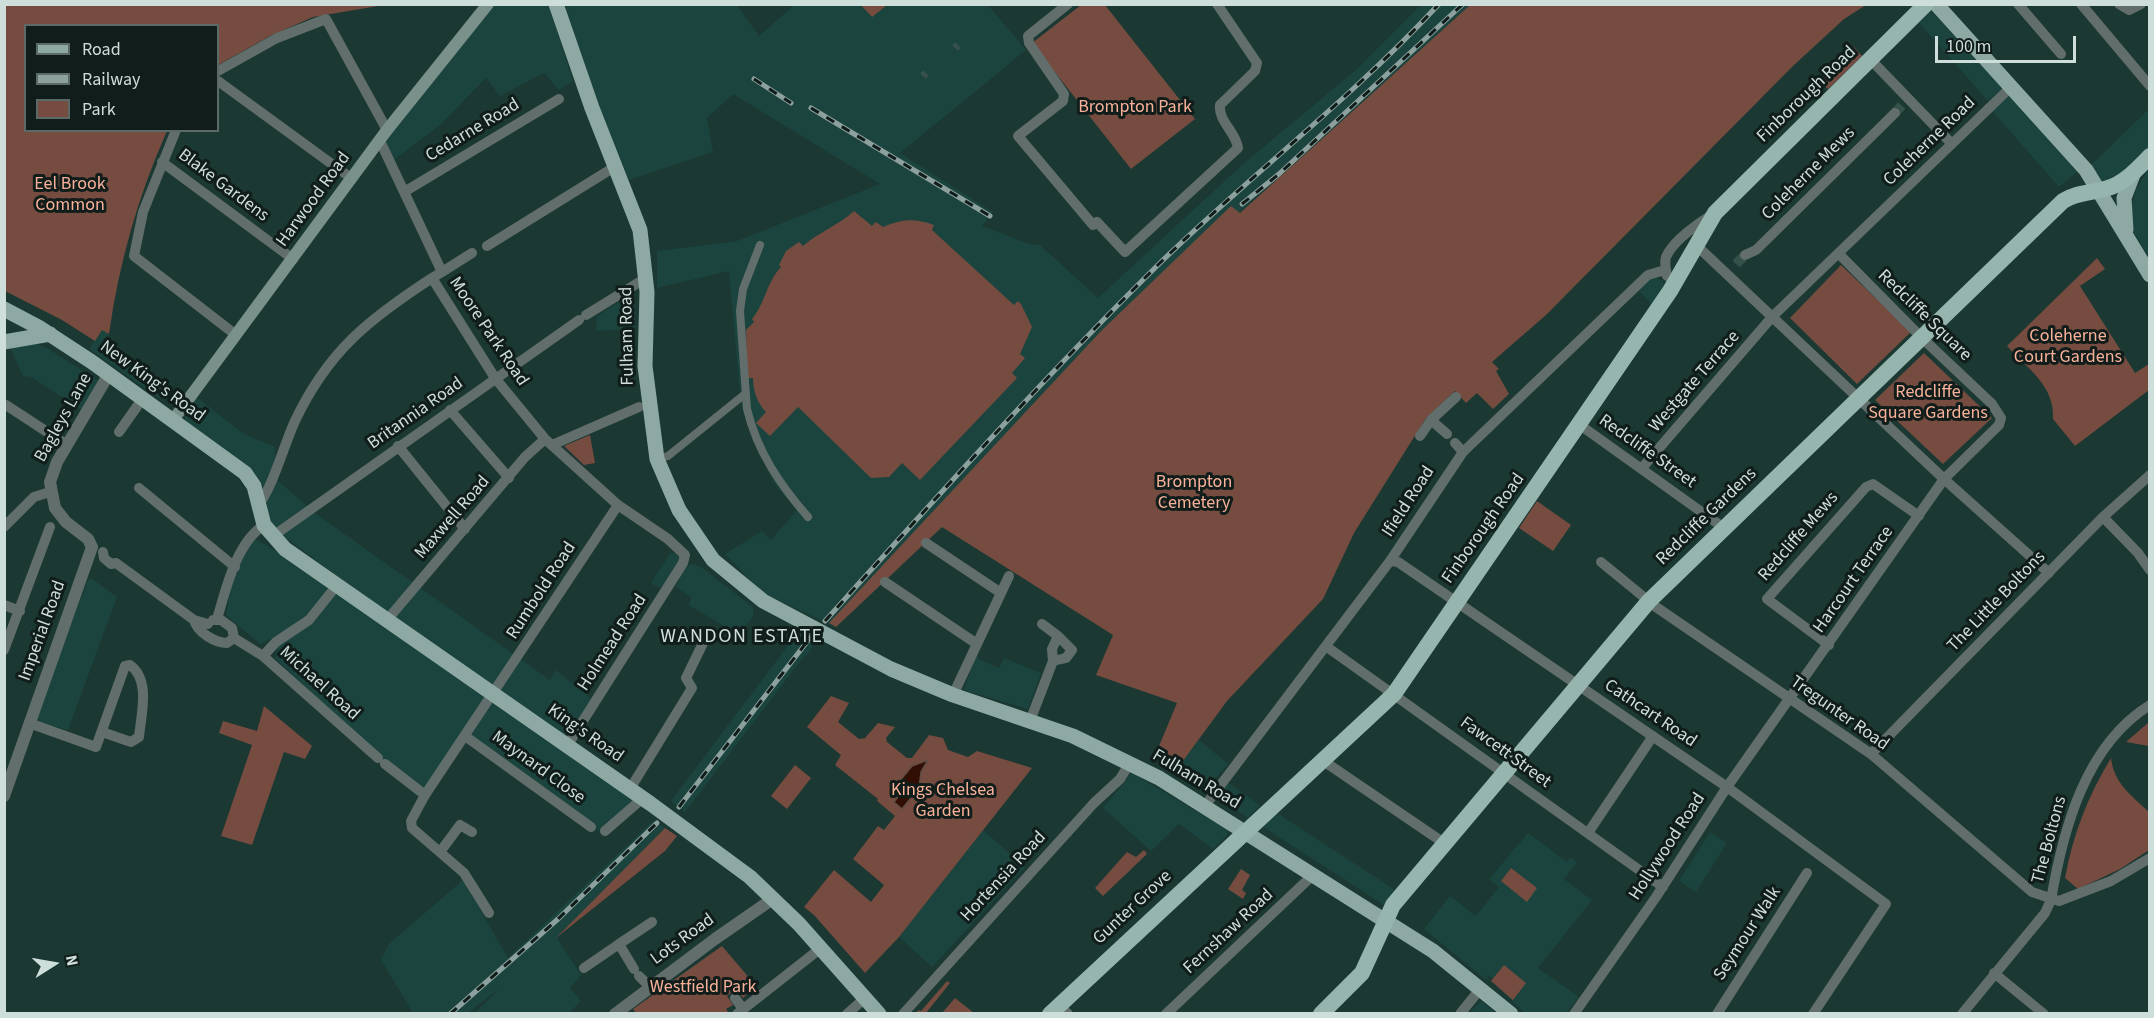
<!DOCTYPE html>
<style>
body{margin:0}
#map{position:relative;width:2154px;height:1018px;overflow:hidden;background:#1b3833;font-family:"Source Sans 3",sans-serif}
canvas{display:block}
.frame{position:absolute;inset:0;border:6px solid #cededb;pointer-events:none}
.legend{position:absolute;left:24px;top:24px;width:195px;height:108px;box-sizing:border-box;background:#101d1a;border:2px solid #5c6a67;margin:0;padding:8px 10px;list-style:none;font-size:18px;color:#cededb}
.legend li{display:flex;align-items:center;gap:12px;height:30px}
.legend b{width:30px;border:2px solid #5c6a67}
.north{position:absolute;left:24px;top:934px;width:60px;height:60px;-webkit-text-stroke:4px #101d1a;paint-order:stroke;rotate:79deg;font-size:16px;font-weight:700;line-height:24px;text-align:center;color:#cededb}
.north::after{content:'';display:block;margin:auto;width:21px;height:27px;background:#cededb;clip-path:polygon(50% 0,100% 100%,50% 72%,0 100%)}
.scale{position:absolute;left:1935px;top:36px;width:141px;height:27px;box-sizing:border-box;border:3px solid #cededb;border-top:0;padding-left:8px;font-size:18px;line-height:21px;white-space:nowrap;color:#cededb;-webkit-text-stroke:4px #101d1a;paint-order:stroke}
</style>
<div id="map">
<canvas width="2154" height="1018"></canvas>
<div class="frame"></div>
<ul class="legend">
<li><b style="height:8px;background:#8ea9a4"></b>Road</li>
<li><b style="height:8px;background:#8ca19d"></b>Railway</li>
<li><b style="height:16px;background:#754c3f"></b>Park</li>
</ul>
<div class="north">N</div>
<div class="scale">100 m</div>
</div>
<script>
const c = document.querySelector('canvas').getContext('2d');
c.lineJoin = 'round';
function fill(path, color) {
  c.fillStyle = color;
  c.fill(path, 'evenodd');
}
function trace(path, color, width, dash) {
  c.strokeStyle = color;
  c.lineWidth = width;
  c.lineCap = dash ? 'butt' : 'round';
  c.setLineDash(dash || []);
  c.stroke(path);
}
function label(font, color, halo, rows, align = 'center') {
  c.font = font + ' "Source Sans 3",sans-serif';
  c.lineWidth = 6;
  c.setLineDash([]);
  c.textBaseline = 'middle';
  c.strokeStyle = halo;
  c.fillStyle = color;
  for (const [text, x, y, turn = 0] of rows) {
    c.save();
    c.translate(x, y);
    c.rotate((+turn || 0) * Math.PI / 180);
    c.textAlign = isNaN(turn) ? turn : align;
    if (halo) c.strokeText(text, 0, 0);
    c.fillText(text, 0, 0);
    c.restore();
  }
}
fill(new Path2D(`
 M494,5H549L573,81L559,90L544,73L500,96L486,78L440,125L394,160L386,145L388,137Z
 M565,5H737L759,36L794,5H988L1026,50L900,153L993,212L982,226L1029,244L1040,245L1098,298L1243,164L1356,70L1421,5H1470L1239,213L943,529L941,528L836,627L762,593L725,554L762,531L771,540L797,510L773,482L741,404L729,271L657,288V251L737,241L880,184L733,94L707,118L713,152L629,180L599,107Z
 M1931,11L2003,88L1988,101L1919,23Z
 M2010,95L2078,171L2059,187L1992,111Z
 M2149,109V150L2117,179L2102,182L2090,166Z
 M2149,168L2150,252L2147,254L2134,233L2131,208L2136,189Z
 M1653,277L1663,281L1664,288L1653,306L1639,291Z
 M632,301L635,303V329L596,331L597,316L619,302Z
 M102,329L109,334L107,349L166,388L160,399L89,349Z
 M31,342L47,348L107,386L89,415L31,377L23,376L9,345Z
 M195,396L244,434L275,447L276,479L315,513L550,680L556,670L591,698L569,735L562,736L441,653L267,524V492L255,475L185,427V411Z
 M256,539L326,582L327,590L306,621L260,644L226,615L234,572L248,545Z
 M671,552L679,556V560L661,587H658L651,583Z
 M692,564L701,567L753,607V616L739,635L692,607L689,605L691,597L676,587L682,571Z
 M91,578L117,597L68,730L40,722L36,716L87,582Z
 M334,593L343,594L486,693L487,700L427,789L421,791L345,725L275,658L279,643L306,628Z
 M801,628L817,637L807,656L805,655L685,812L671,801Z
 M976,654L980,660L999,668L1004,658L1041,673L1028,709L964,690Z
 M497,701L636,801V811L605,835L473,737L472,732L491,702Z
 M1199,740L1228,764L1206,789L1175,770Z
 M1132,773L1228,830L1227,835L1213,849L1179,824L1151,851L1103,808Z
 M1227,782L1260,805L1248,818L1217,796Z
 M1274,811L1395,890L1384,905L1260,825Z
 M654,820L665,828L557,938L581,975L570,988L581,1001L569,1013H475L501,987L468,1013H413L381,960L389,944L463,880L508,958Z
 M983,830L1025,867L932,967L899,937Z
 M1710,832L1727,843L1696,892L1679,881Z
 M1528,833L1567,862L1570,857L1577,862L1564,879L1592,900L1538,968L1579,997L1566,1013H1525L1491,981L1493,979L1489,976L1486,980L1424,929L1450,896L1476,916L1499,887L1489,879Z
 M1481,1001L1496,1013H1469Z`), '#1c443e');
fill(new Path2D(`
 M4,5H384L313,17L270,36L218,65V26H26V130L167,131C138,196 119,263 109,334L102,330L95,341L62,320L5,291Z
 M861,5H887L872,17Z
 M1081,5H1105L1195,119L1131,169L1032,43Z
 M1470,5H1866L1844,19L1793,66L1546,315L1492,362L1499,369L1496,371L1509,394L1493,409L1477,393L1466,403L1455,391L1426,418L1354,533L1323,599L1227,701L1177,769C1165,755 1170,760 1154,758L1177,703L1096,675L1113,635L942,527L836,627L829,623L1101,331L1231,206L1240,213Z
 M1854,47L1862,56L1828,89L1819,81Z
 M854,211L872,226L876,222L883,227C902,219 914,218 934,225L932,230L1014,305L1018,301L1021,304L1032,327L1020,354L1025,358L1012,373L1017,378L920,480L902,463L889,477L871,478L798,407L770,436L756,423L766,412C757,403 753,390 753,378H747L746,330L754,322L752,319C765,304 766,283 781,267L779,265L786,251L799,242L803,246C819,232 839,225 854,211Z
 M2097,258L2105,269L2080,286L2135,373L2149,364V390L2075,446L2053,419C2055,386 2028,369 2007,346Z
 M1841,265L1911,332L1857,384L1790,318Z
 M1924,353L1992,418L1943,464L1875,400Z
 M590,435L595,463L584,465L564,446Z
 M1537,501L1571,525L1553,551L1519,528Z
 M831,696L849,703L838,722L859,739L865,738L878,723L895,727L886,738L887,742L907,758H912L929,735L943,738L948,750L968,757L977,751L1032,768L899,937L865,973L814,915L804,907L834,870L871,902L884,885L853,859L878,826L884,830L895,816L877,801L878,799L835,765L841,755L807,727Z
 M264,706L312,746L305,759L284,752L252,845L221,836L252,745L219,733L223,721L257,731Z
 M2149,722V746L2126,742Z
 M2111,758C2114,784 2132,796 2149,812V850L2120,869L2078,889L2065,878C2073,834 2088,796 2111,758Z
 M795,765L811,778L787,809L771,796Z
 M665,828L677,836L665,851L556,938Z
 M1144,850L1147,854L1103,896L1095,888L1127,852L1136,857Z
 M1511,868L1537,888L1527,902L1501,881Z
 M1241,869L1250,875L1242,890L1246,893L1243,899L1228,889Z
 M722,946L756,986L743,998L736,989L727,996L733,1005L726,1009L729,1013H636L633,1009Z
 M1504,965L1526,983L1513,1000L1491,981Z
 M947,981L950,983L926,1013H915L919,1010L921,1011Z
 M955,998L974,1013H942Z`), '#754c3f');
const water = new Path2D(`
 M928,760L921,772L919,788L902,809L894,802L900,794L898,783L912,766Z`);
fill(water, '#320f04');
trace(water, '#614d44', 1.5);
trace(new Path2D(`
 M955,48L958,45
 M923,76L926,73`), '#36514c', 8, [8, 4]);
trace(new Path2D(`
 M1895,113L1903,104
 M1736,264L1745,255`), '#36514c', 10, [10, 5]);
trace(new Path2D(`
 M760,245L743,289L740,311L747,409C757,451 780,485 808,517
 M657,459L668,456L745,394`), '#616e6b', 8);
trace(new Path2D(`
 M1068,4L1028,36L1029,43L1064,94L1063,101L1018,136L1093,225L1097,222L1125,252L1238,148C1236,132 1218,121 1220,105L1255,71L1257,63L1217,4
 M2018,4L2061,54
 M2081,4L2150,86
 M2119,4L2129,10L2141,4
 M1871,60L1952,144
 M218,71L277,38L326,19L387,130
 M218,81L351,178
 M176,130L143,212L134,256L236,335
 M380,141L442,272L432,278L495,378L545,439L618,505L668,539L685,555L683,563L567,746
 M162,162L293,259
 M404,192L559,99
 M1696,245L1944,479L2049,573
 M487,246L616,166
 M1745,255L1756,250L1895,113
 M442,272L472,253
 M1667,276C1666,270 1664,263 1666,257C1673,241 1696,225 1710,216
 M586,315L646,278
 M6,405L67,445
 M450,410L509,478
 M1580,425L1724,528
 M119,432L143,398
 M1447,434L1431,420L1456,397
 M1420,436L1431,420
 M1455,443L1463,452
 M552,445L639,407
 M398,446L465,529
 M1642,468L1772,317L2011,87
 M139,488L235,567
 M258,505C272,490 285,442 295,421C328,351 369,319 432,278
 M2103,517L2138,553L2150,570
 M4,527L34,497L50,492
 M273,536L579,320
 M926,543L1001,593
 M103,552L104,558L111,564L116,563L194,620L208,624
 M1390,561L1398,562L1727,787L1886,904L1813,1014
 M1601,562L1656,607L1871,754L2032,892L2059,901L2111,881L2150,858
 M885,582L977,644
 M4,605L20,611
 M217,619C226,589 236,543 264,525
 M194,620C197,632 215,643 227,643L234,638
 M213,620H221L232,628L234,638
 M387,620L525,457L545,439
 M234,638L263,656L378,758
 M1829,645L1767,599L1866,487L1873,484L1919,516
 M1327,647L1663,887
 M4,650L50,527
 M263,656L276,642L309,620L337,585
 M1053,661L1066,658L1072,650L1058,636
 M953,695L1009,576
 M1030,721L1053,661L1052,649L1058,636L1042,624
 M29,723L96,747L125,666L130,665C151,680 141,715 139,737L131,742L102,732
 M465,736L591,827
 M1871,754L2103,517L2150,475
 M1322,760L1444,843
 M385,764L425,795
 M630,789L692,688L686,678L708,633
 M1204,807L1390,561L1463,452L1648,275L1665,270
 M605,831L643,798
 M1588,833L1653,736
 M440,852L460,825L472,832
 M489,913L464,873L412,828L411,821L425,795L618,505
 M619,944L652,922
 M584,968L619,944L634,969
 M1994,973L2044,1014
 M639,976L650,987
 M735,998L743,1009
 M1059,1005L1068,1014
 M737,1014L821,948
 M847,1014L865,998
 M903,1014L1094,803L1120,779L1130,763
 M1166,1014L1314,874
 M1460,1014L1481,988
 M1574,1014L1656,897L1727,787L1944,479L1999,425L2001,418L1992,404L1921,337L1839,254
 M1717,1014L1807,873
 M1962,1014L2045,913L2051,900C2063,830 2085,745 2150,705`), '#616e6b', 10);
trace(new Path2D(`
 M4,796L92,547L88,539L66,522L55,508L50,482L57,462L109,374
 M615,1014L715,939L774,898`), '#616e6b', 12);
trace(new Path2D(`
 M173,420L387,130L488,4`), '#7a908b', 12);
trace(new Path2D(`
 M556,4L592,108L640,230L647,292L645,366L657,459L679,510L713,560L763,601L891,669L953,695L1073,736L1159,778L1433,951L1511,1014
 M1936,4L2086,170L2150,275
 M2126,230L2124,198L2134,172
 M4,309L40,328L92,362L245,473L254,486L264,525L285,549L651,804L750,877L799,924L879,1014
 M4,342L50,334`), '#8ea9a4', 15);
trace(new Path2D(`
 M1050,1014L1394,694L1670,291L1715,213L1926,4
 M1321,1014L1362,973L1393,905L1649,601L2063,201C2077,192 2093,193 2108,188C2125,183 2138,168 2150,156`), '#97b5af', 16);
const rail = new Path2D(`
 M754,79L791,103
 M811,108L990,216
 M1242,204L1279,174L1463,4
 M825,621C935,499 1045,376 1163,260C1253,173 1353,97 1439,4
 M679,807L813,634
 M450,1014L558,919L657,823`);
trace(rail, '#8ca19d', 5);
trace(rail, '#101d1a', 3, [9]);
label('18px', '#cededb', '#101d1a', [
 ["Finborough Road",1807,95,-44],
 ["Cedarne Road",473,131,-31],
 ["Coleherne Road",1930,142,-44],
 ["Coleherne Mews",1809,174,-45],
 ["Blake Gardens",223,186,37],
 ["Harwood Road",314,200,-54],
 ["Redcliffe Square",1924,316,44],
 ["Moore Park Road",488,332,56],
 ["Fulham Road",628,336,-91],
 ["New King's Road",152,382,36],
 ["Westgate Terrace",1695,382,-49],
 ["Britannia Road",416,414,-35],
 ["Bagleys Lane",64,418,-61],
 ["Redcliffe Street",1647,452,35],
 ["Ifield Road",1409,502,-57],
 ["Redcliffe Gardens",1707,517,-44],
 ["Maxwell Road",453,518,-49],
 ["Finborough Road",1484,529,-55],
 ["Redcliffe Mews",1799,537,-49],
 ["Harcourt Terrace",1854,580,-55],
 ["Rumbold Road",542,591,-57],
 ["The Little Boltons",1997,602,-46],
 ["Imperial Road",43,631,-70],
 ["Holmead Road",613,643,-57],
 ["Michael Road",319,684,42],
 ["Cathcart Road",1650,714,34],
 ["Tregunter Road",1839,714,35],
 ["King's Road",585,734,35],
 ["Fawcett Street",1505,753,36],
 ["Maynard Close",538,768,36],
 ["Fulham Road",1196,780,31],
 ["The Boltons",2050,840,-75],
 ["Hollywood Road",1668,847,-57],
 ["Hortensia Road",1004,877,-47],
 ["Gunter Grove",1133,908,-43],
 ["Fernshaw Road",1229,932,-43],
 ["Seymour Walk",1748,934,-57],
 ["Lots Road",683,940,-36]
]);
label('18px', '#f9b199', '#101d1a', [
 ["Brompton Park",1135,108],
 ["Eel Brook",70,185],
 ["Common",70,206],
 ["Coleherne",2068,337],
 ["Court Gardens",2068,358],
 ["Redcliffe",1928,393],
 ["Square Gardens",1928,414],
 ["Brompton",1194,483],
 ["Cemetery",1194,504],
 ["Kings Chelsea",943,791],
 ["Garden",943,812],
 ["Westfield Park",703,988]
]);
c.letterSpacing = '1.5px';
label('20px', '#cededb', '#101d1a', [
 ["WANDON ESTATE",742,638]
]);
c.letterSpacing = '0px';
</script>
